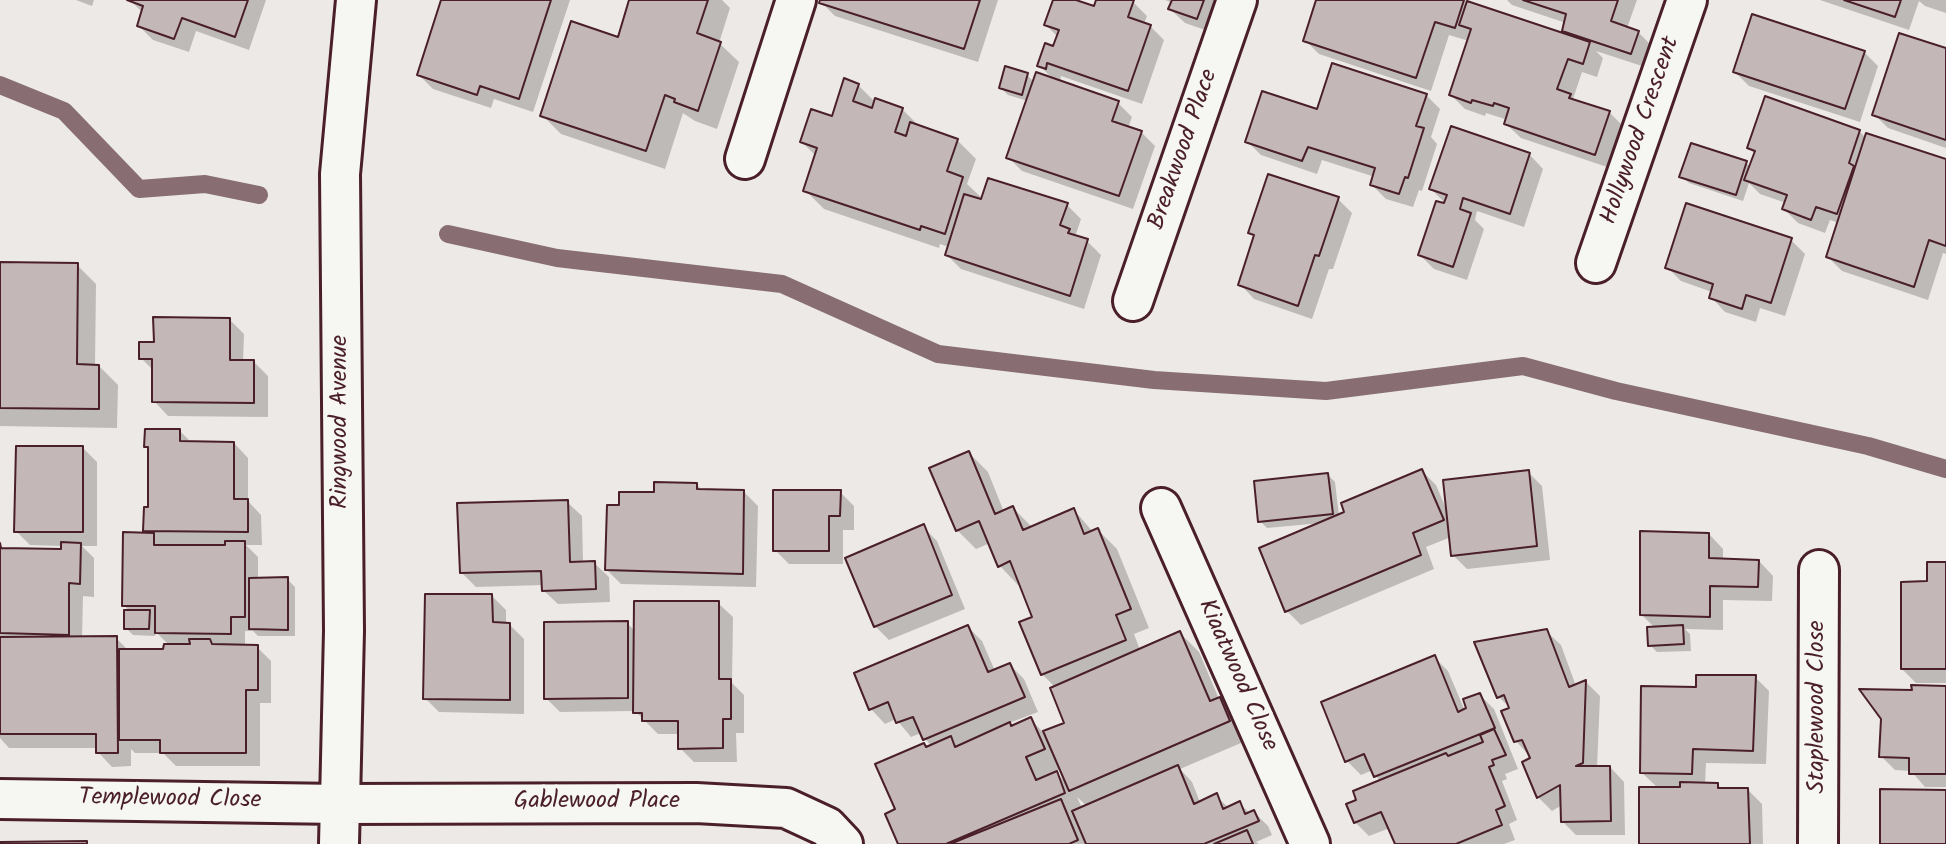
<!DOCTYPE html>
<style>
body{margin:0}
canvas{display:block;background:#ece9e6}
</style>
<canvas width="1946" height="844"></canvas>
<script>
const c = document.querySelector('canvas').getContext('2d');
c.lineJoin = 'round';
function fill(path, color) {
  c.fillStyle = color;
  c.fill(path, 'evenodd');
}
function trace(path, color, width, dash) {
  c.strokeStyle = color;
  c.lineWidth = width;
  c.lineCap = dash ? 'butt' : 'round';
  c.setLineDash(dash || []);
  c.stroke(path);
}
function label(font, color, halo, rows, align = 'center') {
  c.font = font + ' Kalam,sans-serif';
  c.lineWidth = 7;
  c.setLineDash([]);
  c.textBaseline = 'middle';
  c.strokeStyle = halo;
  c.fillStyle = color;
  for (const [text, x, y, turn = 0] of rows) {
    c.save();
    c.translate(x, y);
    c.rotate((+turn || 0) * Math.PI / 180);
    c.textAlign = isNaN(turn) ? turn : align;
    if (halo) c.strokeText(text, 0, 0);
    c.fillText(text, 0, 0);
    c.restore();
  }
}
fill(new Path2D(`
 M76,0H94L92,6Z
 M130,0H266L249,50L196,31L189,52L153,40L139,26L143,13Z
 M443,0H570L533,112L494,99L491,108L433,89L419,75Z
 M631,0H722L730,8L719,43L739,62L717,129L695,121L683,113L665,169L561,134L542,115L619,39Z
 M822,0H998L978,62L835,16L821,2Z
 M1055,0H1071L1095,8L1098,0L1133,2L1147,16L1144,24L1150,26L1164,40L1142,104L1061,76L1060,82L1118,103L1132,117L1128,128L1141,132L1155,146L1133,209L1022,171L1008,157L1028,101L1008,95L1001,88L1027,75L1034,82L1054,80L1039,65L1054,49L1058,37L1046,25Z
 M1165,0H1222L1211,32L1185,23L1170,9L1173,3Z
 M1318,0H1465L1570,37L1564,30L1566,23L1512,5L1507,0H1637L1627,28L1638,32L1652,46L1645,67L1596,51L1603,58L1597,77L1582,72L1573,99L1609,112L1623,126L1610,168L1521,138L1506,124L1508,120L1486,113L1485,116L1465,109L1451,95L1469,41L1449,35L1431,91L1319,54L1305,40Z
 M1820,0H1946V13L1925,6L1919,1L1909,30Z
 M1946,50V148L1888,128L1874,114Z
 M1864,52L1878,66L1860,122L1749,86L1735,72Z
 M858,85L876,103L902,109L921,128L957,140L976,159L967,184L983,199L1067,205L1081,219L1075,237L1087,241L1101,255L1084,309L961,269L947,255L949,247L940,244L939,248L824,209L805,190L816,156L802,142L833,118Z
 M1426,95L1440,109L1431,137L1437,144L1422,191L1419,190L1413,207L1386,199L1372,185L1375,177L1322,160L1317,174L1261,155L1247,141Z
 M1859,131L1866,138L1946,161V254L1943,253L1928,300L1842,271L1828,257L1839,223L1830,220L1825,233L1798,223L1784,209L1786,203L1760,194L1749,183L1743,201L1689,183L1682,176L1692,145L1746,163L1751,167L1755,154L1749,147Z
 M1529,154L1543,169L1524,227L1477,211L1475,220L1484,229L1467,280L1434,269L1420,255L1448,206L1431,189Z
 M1338,199L1352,213L1333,269H1329L1312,319L1254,299L1240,284L1255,238L1250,232Z
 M1791,240L1805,254L1785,316L1760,308L1756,322L1725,312L1711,297L1712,292L1681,281L1667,267Z
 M0,264L77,265L96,284L95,366H99L118,385L117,428L0,426Z
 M229,319L244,334L243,362H254L268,376V417L168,416L154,401V371L141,358L155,343Z
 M180,431L192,443H234L248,458V501L261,515L262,545H246L258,557V580L287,579L295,587V636H258L253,631H245V647H257L271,661V703H260V766H176L163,753H135L131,749V766L112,767L98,752V748H9L0,738V545L5,550L63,551V546L30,545L16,531L83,448L97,462V546H82L94,558V597L83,596L82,638H116L129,651H165L170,646L156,632L155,636L133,635L126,628L130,612L124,605L149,534L145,530L149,509L150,450L146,446Z
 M969,453L988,472L1004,512L1013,508L1033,528L1074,510L1093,532L1098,530L1117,549L1149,628L1134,634L1140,650L1180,633L1199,652L1219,699L1239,718L1248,740L1180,769L1192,782L1200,802L1216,796L1229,808L1240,803L1250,814L1254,812L1268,826L1272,835L1256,842L1259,844H900L897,810L927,748L931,746L921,733L911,737L896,719L885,724L871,709L856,674L968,627L982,641L995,671L1010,665L1024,679L1038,712L1009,723L1013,727L1030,719L1044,733L1067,724L1055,687L1042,674L1034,617L1021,584L1018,585L1000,566L990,543L976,549L957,530ZM1061,769L1067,784L1055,771ZM1077,797L1087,806L1082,808Z
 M1422,471L1436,485L1447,511L1528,472L1542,486L1550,560L1467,569L1453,555L1451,537L1426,547L1434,569L1301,625L1287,611L1321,523L1267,528L1260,521L1328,475L1335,482L1339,516Z
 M697,485L703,491L744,492L758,506L756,587L621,584L607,570L621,507L655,494Z
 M840,492L854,506V530H843V564H789L775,550Z
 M567,502L582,516L583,563H594L609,577L610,602L558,604L543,590V585L476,587L461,572Z
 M923,527L937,541L965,609L889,640L875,626Z
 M1709,534L1723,549V561H1759L1773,576L1772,601L1723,600V630L1685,629L1690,634L1691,651L1657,652L1650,645L1655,628L1641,614Z
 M1946,564V683H1916L1902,669L1928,583Z
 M492,596L506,610V625H510L524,639V714L439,712L425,698Z
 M718,603L733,617L732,683L744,695V733H736L737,762H694L680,748V734H658L635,711L560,712L546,698L627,623L635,631Z
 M1546,631L1561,645L1576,686L1586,682L1600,696L1597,768L1610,767L1624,782L1625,835H1576L1562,821V805L1552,811L1538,797L1532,759L1516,741L1511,709L1499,697Z
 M1434,657L1448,671L1465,711L1480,695L1494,709L1518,769L1505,774L1507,779L1502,781L1517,820L1509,824L1515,840L1504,844H1397L1390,828L1369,836L1355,822L1358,801L1380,782L1373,770L1361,775L1347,761L1323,703Z
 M1755,677L1769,691L1766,764L1706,763L1705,784H1717L1722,789L1748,790L1762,804L1763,844H1641L1658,788L1641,772L1698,689Z
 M1946,687V787H1925L1911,771L1895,770L1881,756L1913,691Z`), '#0003');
trace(new Path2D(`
 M0,85L64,111L139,189L205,184L259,195
 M448,234L557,258L782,284L938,354L1154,380L1326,391L1523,366L1616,391L1868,446L1946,469`), '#886e73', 18);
const building = new Path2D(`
 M127,0H248L235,37L182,18L174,39L137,26L143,6Z
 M441,0H551L519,99L480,86L477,95L417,75Z
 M629,0H708L697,33L721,42L698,111L674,102L675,99L665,95L646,151L540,116L571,21L618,37Z
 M820,0H980L964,49L819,3Z
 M1053,0H1076L1094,6L1096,0H1134L1128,17L1151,25L1128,91L1047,63L1046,69L1037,66L1045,43L1053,46L1059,30L1044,25Z
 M1172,0H1204L1197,19L1168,9Z
 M1316,0H1464L1455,28L1435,22L1416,78L1303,41Z
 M1523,0H1618L1611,21L1639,31L1631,54L1562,31L1566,14Z
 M1844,0H1901L1895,17Z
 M1467,1L1590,42L1583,64L1568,59L1557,89L1571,94L1569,98L1610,111L1595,155L1504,124L1509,108L1494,103L1493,106L1472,100L1471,103L1449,95L1471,29L1459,25Z
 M1752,14L1865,51L1845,109L1733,72Z
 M1899,33L1946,48V140L1872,115Z
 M1332,63L1427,94L1416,126L1424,128L1408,178L1405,177L1399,194L1370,185L1375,168L1308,147L1302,161L1245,142L1262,91L1317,109Z
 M1005,66L1028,73L1022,95L999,88Z
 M1036,72L1119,101L1112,121L1142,131L1119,196L1006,158Z
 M844,78L859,84L853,101L872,108L875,98L903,108L895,132L906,136L910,122L958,139L947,171L963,177L945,234L921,226L920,230L803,191L817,148L800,142L811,109L832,116Z
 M1765,96L1860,130L1849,163L1854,166L1837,214L1816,207L1811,220L1782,209L1787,195L1744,180L1755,151L1747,148Z
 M1451,126L1530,153L1510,214L1463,198L1460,209L1471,213L1453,267L1418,255L1436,201L1444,203L1447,195L1429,189Z
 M1866,133L1946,159V246L1929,240L1914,287L1826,257Z
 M1691,143L1747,161L1736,195L1679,177Z
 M1268,174L1339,197L1319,256L1315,255L1298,306L1238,285L1254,235L1248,233Z
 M988,178L1068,203L1060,225L1070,229L1068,233L1088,239L1070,296L945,255L964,194L981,199Z
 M1686,203L1792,238L1771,303L1746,295L1742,309L1709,298L1713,284L1665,268Z
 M0,262L78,263L77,364L99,365V409L0,408Z
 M153,317L230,318V360H254V403L152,402V359H139V342H154Z
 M145,429H180V441L234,442V499H248V532L143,531L144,507H148V447H144Z
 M16,446H83V532H14Z
 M969,451L995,514L1013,506L1023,530L1074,508L1084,534L1098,528L1131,609L1116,615L1126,640L1041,675L1019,622L1032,617L1010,561L998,567L979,521L956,531L929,468Z
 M1422,469L1444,520L1413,533L1421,555L1285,612L1259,548L1344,512L1341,503Z
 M1529,470L1537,546L1451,556L1443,480Z
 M1328,473L1333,514L1258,522L1254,481Z
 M654,482L697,483V489L744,490L743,574L605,570L607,505H619V492H654Z
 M773,490H841L840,516H829V551H773Z
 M568,500L570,562L595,561L596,589L542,591L541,571L460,573L457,503Z
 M924,524L952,595L874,627L845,558Z
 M1640,531L1709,533V558L1759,560L1758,587L1710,586V617L1640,615Z
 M123,532L154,533V545H225V541H245V617H231V634L155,633V606H122Z
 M61,542L81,543L80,584L69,583V635L0,633V543L1,548L61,549Z
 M1927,562H1946V669H1901V582L1927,581Z
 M288,577V630L249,629V578Z
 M425,594H492L493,622L510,623V700L423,699Z
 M634,601H719V679H731V719H723V748L678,749V721H642V713H633Z
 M124,610H150L149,629H124Z
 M628,621V698L544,699V622Z
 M968,625L988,672L1010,663L1025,697L923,740L913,717L896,723L888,702L869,710L854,673Z
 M1683,625L1684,644L1648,646L1647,627Z
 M1547,629L1569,687L1586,680L1583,763L1576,766H1610L1611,821L1561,822L1560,785L1537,798L1522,762L1530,758L1522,740L1514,742L1501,711L1509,708L1504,695L1497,698L1474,642Z
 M1180,631L1210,701L1220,697L1230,721L1069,791L1043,731L1064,723L1050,688Z
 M117,636L118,753H96V734H0V637Z
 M189,639H210L212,644L258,645V690H246V753H160V740H119V649H163L164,644H190Z
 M1435,655L1458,712L1466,708L1463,699L1480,693L1495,728L1374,777L1364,754L1345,762L1321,702Z
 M1696,675H1756L1753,751L1693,749L1692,774L1640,773L1641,686L1696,687Z
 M1911,685L1946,686V774H1909V758L1879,757L1881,719L1859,689L1912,690Z
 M1031,717L1045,749L1026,757L1036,780L1057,771L1065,793L946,844H898L885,814L895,809L875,764L924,743L926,747L951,736L955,747L1010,722L1011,726Z
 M1494,729L1506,755L1492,760L1494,765L1489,767L1505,806L1496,810L1502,825L1456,844H1395L1381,812L1354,823L1346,804L1356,800L1353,791L1446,753L1448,756L1483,742L1480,735Z
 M1178,765L1194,804L1217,793L1223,809L1240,801L1245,814L1254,810L1259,821L1204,844H1086L1072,811Z
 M1680,782L1718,783V788H1748L1750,844H1639V787H1680Z
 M1880,789L1946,790V844H1880Z
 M1061,799L1078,840L1069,844H950Z
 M1247,830L1253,844H1214Z
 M87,841V844H0V842Z`);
fill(building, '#c4b7b7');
trace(building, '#4a1f2b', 2);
const street = new Path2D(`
 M745,159L796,0
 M1596,263L1687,0
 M1133,301L1237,0
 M1161,508L1310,844
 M0,799L340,804L696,803L786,808L827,827L843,844
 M339,844L344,631L340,174L356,0
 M1818,844L1819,570`);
trace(street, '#4a1f2b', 44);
trace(street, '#f6f6f2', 38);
label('24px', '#4a1f2b', '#f6f6f2', [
 ["Hollywood Crescent",1642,131,-71],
 ["Breakwood Place",1185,150,-71],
 ["Ringwood Avenue",342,422,-90],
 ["Kiaatwood Close",1236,676,66],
 ["Staplewood Close",1819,707,-90],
 ["Templewood Close",170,801,1],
 ["Gablewood Place",597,803]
]);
</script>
